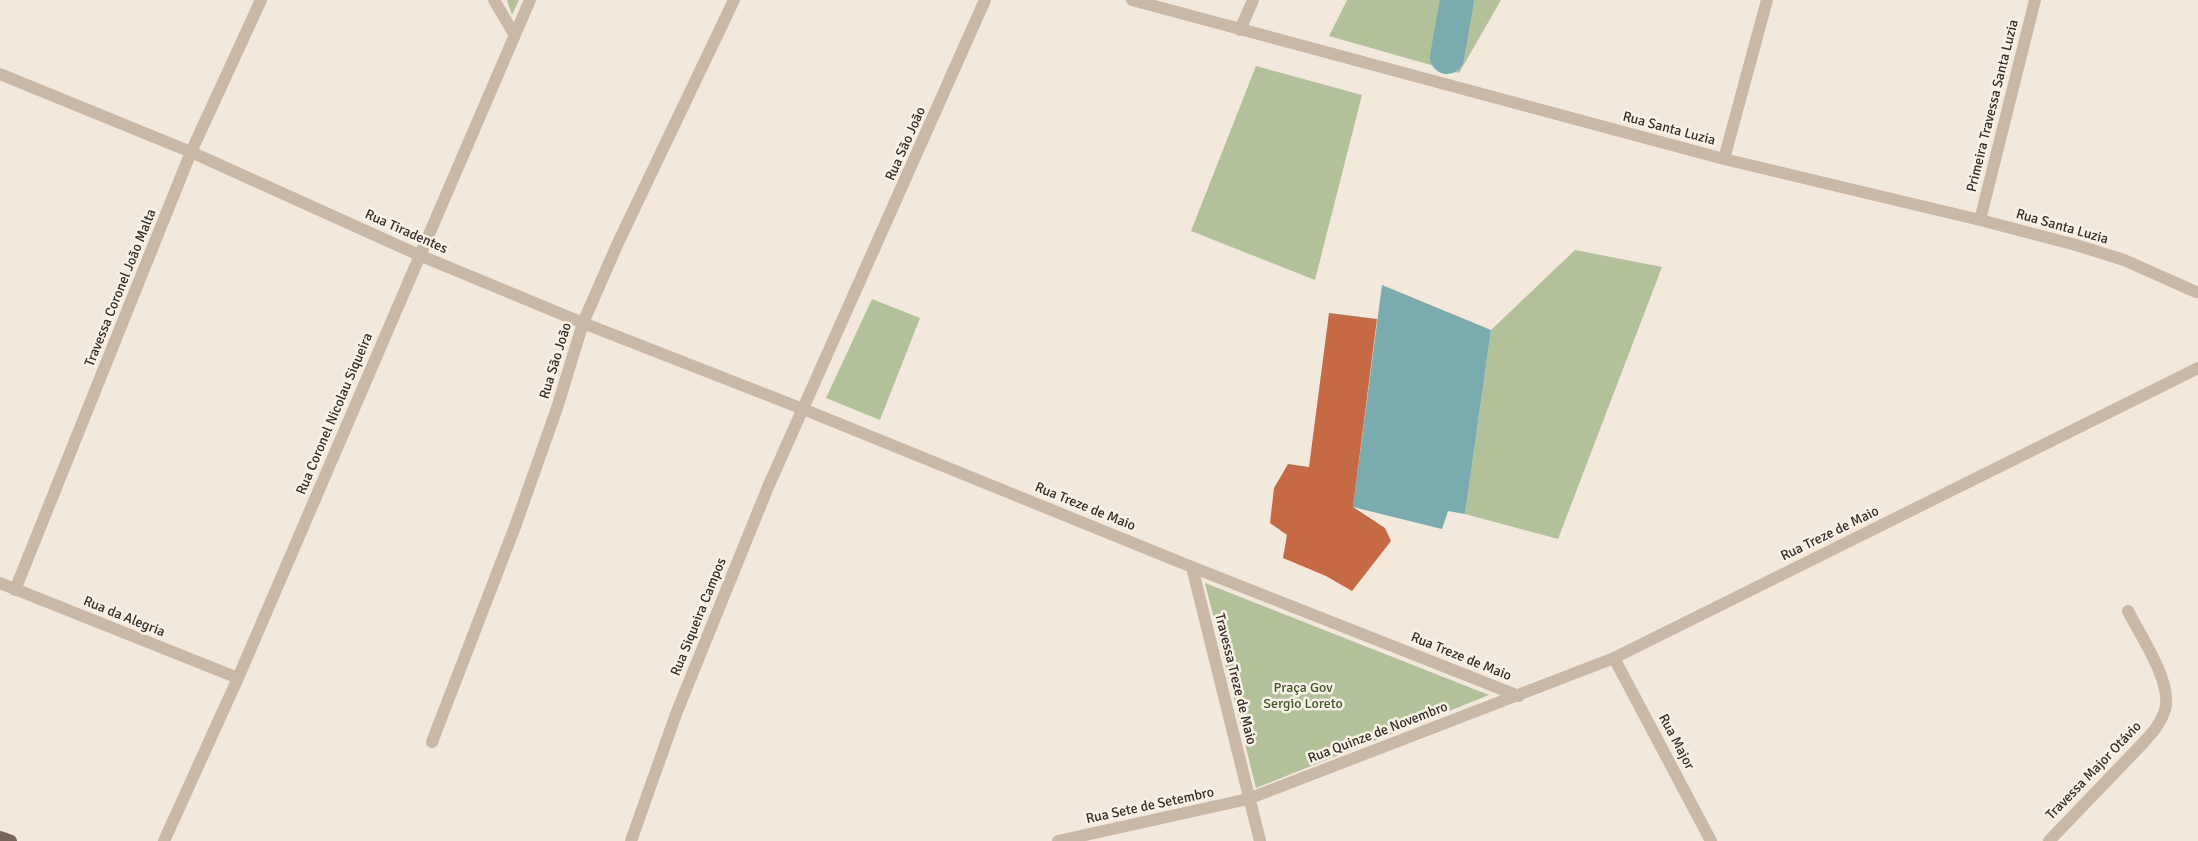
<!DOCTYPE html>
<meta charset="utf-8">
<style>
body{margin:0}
canvas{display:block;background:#f2e8db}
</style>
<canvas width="2198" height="841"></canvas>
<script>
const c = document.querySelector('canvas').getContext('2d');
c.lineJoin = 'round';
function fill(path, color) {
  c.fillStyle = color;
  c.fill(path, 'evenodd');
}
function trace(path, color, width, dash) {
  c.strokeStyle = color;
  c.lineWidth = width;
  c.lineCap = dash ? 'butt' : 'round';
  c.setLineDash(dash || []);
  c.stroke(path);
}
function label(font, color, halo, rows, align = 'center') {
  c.font = font + ' Signika,sans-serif';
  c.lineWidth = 5;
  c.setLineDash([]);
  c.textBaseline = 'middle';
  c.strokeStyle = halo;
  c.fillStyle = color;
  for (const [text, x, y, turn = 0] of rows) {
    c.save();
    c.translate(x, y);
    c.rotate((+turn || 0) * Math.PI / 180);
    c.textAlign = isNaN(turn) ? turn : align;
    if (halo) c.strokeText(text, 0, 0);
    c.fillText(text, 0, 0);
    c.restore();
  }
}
fill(new Path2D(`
 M507,0H519L512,15Z
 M1347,0H1501L1459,73L1329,36Z
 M1256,66L1362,95L1315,280L1191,231Z
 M1575,250L1662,267L1558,539L1465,514L1491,330Z
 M872,299L920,318L880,420L826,398Z
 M1205,583L1489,695L1256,788Z`), '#b3c19b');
fill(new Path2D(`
 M1382,285L1491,330L1465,514L1448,511L1442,529L1353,507Z`), '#7aabaf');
trace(new Path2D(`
 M1447,57L1457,0`), '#7aabaf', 34);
fill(new Path2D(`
 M1329,313L1377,319L1353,507L1385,528L1391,541L1352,591L1326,576L1283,558L1287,535L1270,523L1274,488L1288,464L1309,467Z`), '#c66945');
trace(new Path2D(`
 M494,0L514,34
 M1132,0L1724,159L1980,220L2076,245L2124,260L2196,292
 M1240,30L1253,0
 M0,74L191,152L419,255L583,323L803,409L1192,567L1519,696
 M1724,159L1767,0
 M1980,220L2035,0
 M1192,567L1260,841
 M0,583L238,678
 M15,590L191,152L261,0
 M1614,658L1711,841
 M432,742L516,524L557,408L583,323L617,245L734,0
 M164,841L238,678L530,0
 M631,841L676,714L768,487L985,0
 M1058,841L1248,799L1614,658L2198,368
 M2049,841L2144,742C2153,732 2161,723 2165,710C2173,683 2140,635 2128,611`), '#cab8a7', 12);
trace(new Path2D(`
 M0,837L11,841`), '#786458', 12);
label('14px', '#362d28', '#f9f2e7', [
 ["Primeira Travessa Santa Luzia",1993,106,-76],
 ["Rua Santa Luzia",1669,129,15],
 ["Rua São João",906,144,-66],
 ["Rua Santa Luzia",2062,227,16],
 ["Rua Tiradentes",406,232,24],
 ["Travessa Coronel João Malta",121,288,-68],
 ["Rua São João",556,361,-73],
 ["Rua Coronel Nicolau Siqueira",335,414,-67],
 ["Rua Treze de Maio",1085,507,22],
 ["Rua Treze de Maio",1830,534,-26],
 ["Rua da Alegria",124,617,22],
 ["Rua Siqueira Campos",699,617,-68],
 ["Rua Treze de Maio",1461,657,22],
 ["Travessa Treze de Maio",1235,679,76],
 ["Rua Quinze de Novembro",1378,733,-21],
 ["Rua Major",1676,742,62],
 ["Travessa Major Otávio",2094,771,-46],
 ["Rua Sete de Setembro",1150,806,-12]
]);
label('14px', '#44552b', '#f9f2e7', [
 ["Praça Gov",1303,688],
 ["Sergio Loreto",1303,704]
]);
</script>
